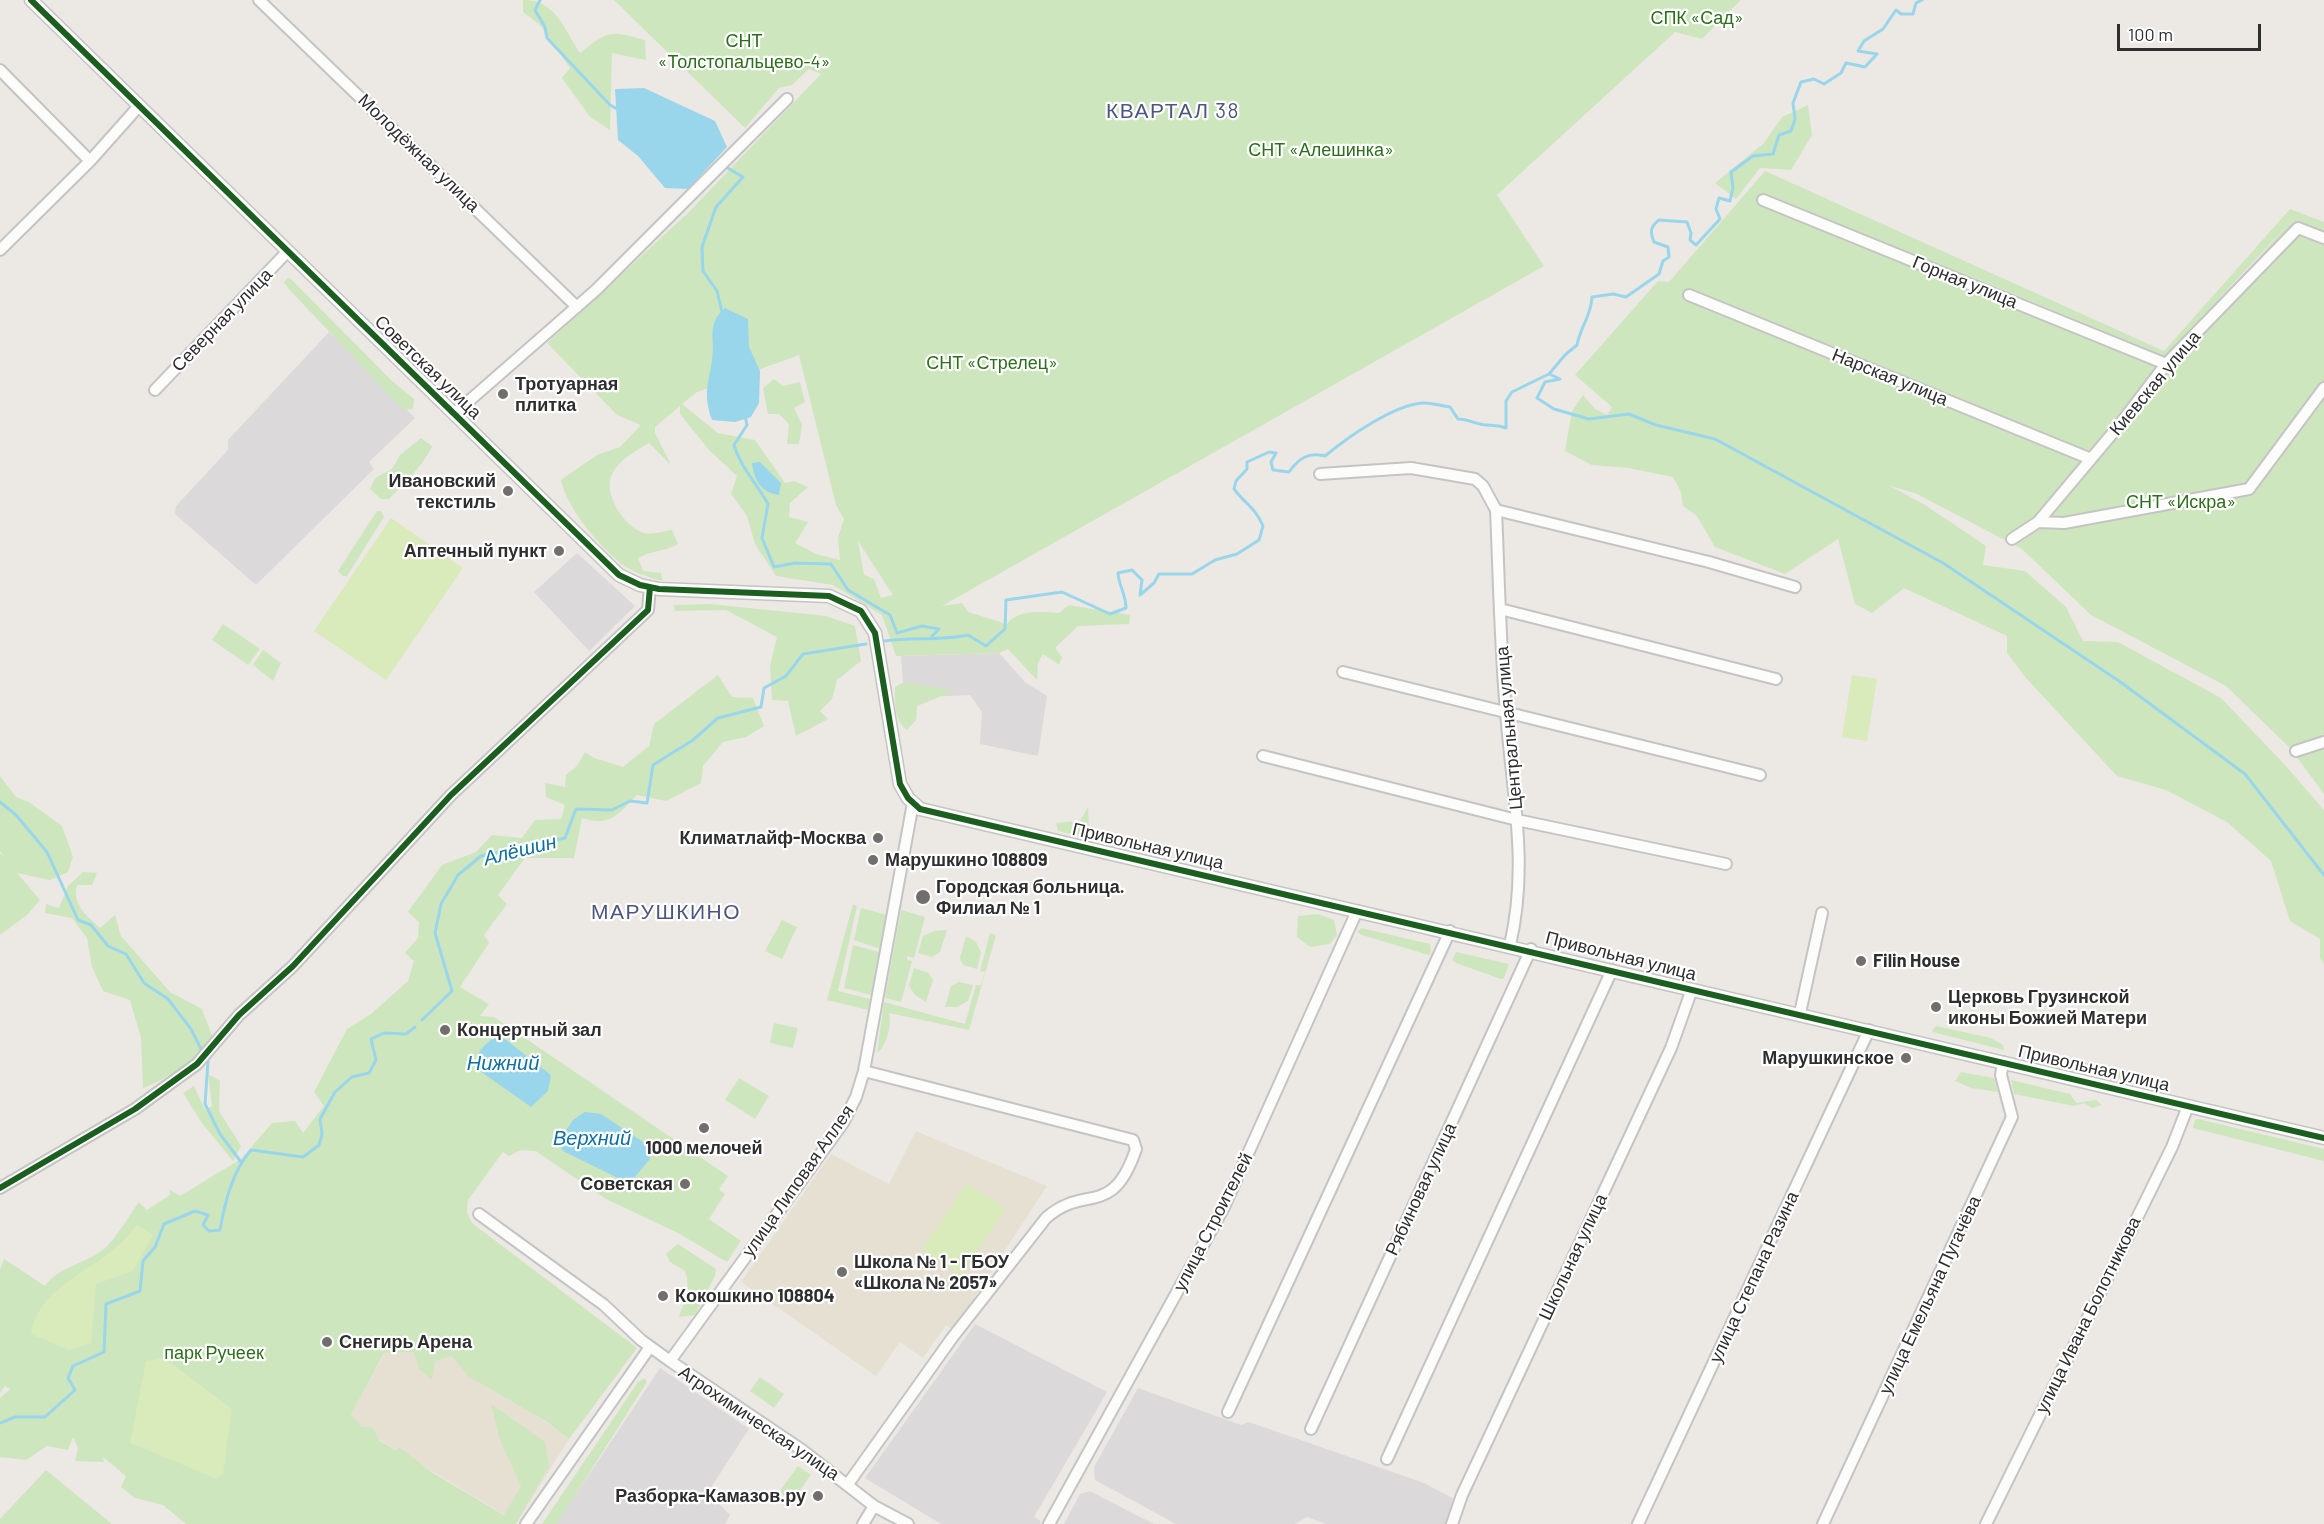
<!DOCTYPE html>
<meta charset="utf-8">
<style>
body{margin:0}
#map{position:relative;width:2324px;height:1524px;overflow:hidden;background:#ece8e4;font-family:Barlow,sans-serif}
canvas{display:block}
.scale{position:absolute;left:2117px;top:24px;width:144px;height:27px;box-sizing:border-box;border:3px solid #2e2e2e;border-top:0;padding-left:8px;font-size:18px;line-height:21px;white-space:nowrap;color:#2e2e2e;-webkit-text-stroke:4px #fff;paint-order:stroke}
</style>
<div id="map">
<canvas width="2324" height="1524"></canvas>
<div class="scale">100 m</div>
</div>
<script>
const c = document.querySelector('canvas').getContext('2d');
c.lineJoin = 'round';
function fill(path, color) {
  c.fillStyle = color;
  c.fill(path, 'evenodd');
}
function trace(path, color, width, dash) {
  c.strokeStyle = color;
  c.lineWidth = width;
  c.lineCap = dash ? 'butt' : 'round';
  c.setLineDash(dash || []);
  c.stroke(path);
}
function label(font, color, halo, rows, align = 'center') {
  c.font = font + ' Barlow,sans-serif';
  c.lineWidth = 4.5;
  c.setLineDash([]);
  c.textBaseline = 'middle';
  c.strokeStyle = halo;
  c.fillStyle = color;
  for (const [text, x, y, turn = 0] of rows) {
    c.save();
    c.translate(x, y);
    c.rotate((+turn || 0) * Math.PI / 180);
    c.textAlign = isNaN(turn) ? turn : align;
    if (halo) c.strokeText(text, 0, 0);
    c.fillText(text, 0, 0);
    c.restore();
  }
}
fill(new Path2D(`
 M329,332L415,418L369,462L374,469L256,585L175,514L176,506L228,450V440Z
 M577,553L635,606L589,651L534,592Z
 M999,653L1025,682L1047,696L1038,756L980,744L982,712L970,695L904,698L901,656Z
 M975,1324L1107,1392L1034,1517L1041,1521L1040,1524H941L865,1478Z
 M660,1368L749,1429L708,1492L730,1515L725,1524H556Z
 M1138,1388L1241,1425L1249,1422L1424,1483L1456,1500L1449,1524H1326L1307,1517L1295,1524H1176L1095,1480L1094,1467Z
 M1090,1491L1130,1512L1154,1524H1059H1064L1080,1494Z`), '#dcd9db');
fill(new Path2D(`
 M916,1131L1047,1186L953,1330L946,1325L923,1358L900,1342L876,1376L741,1282L831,1154L889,1184Z
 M404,1317L569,1439L517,1522L348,1421Z`), '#e6e0d3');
fill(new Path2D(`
 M523,0C556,0 564,29 580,53C609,30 609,30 645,40L646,60L612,53L610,130L590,117L562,78L570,68L540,25L523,12Z
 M614,0H1741L1702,39L1675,32L1497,195L1544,266L942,606L962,603L968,612L1007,624C1018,609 1042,612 1059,613L1069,605L1130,615L1129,624L1078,626L1055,648L1062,657L1059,665L1043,654L1038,663L1037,680L1008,649L999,653L896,656L882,615L833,585L776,576L755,544L747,516L731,494L737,476L709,450L680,414V406L655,427V433L671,465L649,443C635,451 621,459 613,472C601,492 624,527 644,533C652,535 664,531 672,530L678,544C665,552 652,550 638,558L643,571L661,573L662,581C649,577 634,573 623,565C600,547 567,509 561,480L597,455L620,447L641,425L617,415L547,343L688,213L821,74L809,69L792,85L779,88L745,128ZM799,355L836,505L844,519L838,538L840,560L816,554L795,543L808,522L789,517L790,503L808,487L794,481L785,483L755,440L718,433L682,404L697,392ZM858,541L893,595L881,598L874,579L864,575Z
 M1808,105L1812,135L1791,170L1760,168L1736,199L1715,183L1764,143L1782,117Z
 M1765,171L2164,351L2290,209L2324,222V794L2290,748L2226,686L2091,615L2022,549L1917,494L1888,485L1925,505L1986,546L1983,565L2025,571L2066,607L2083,641L2118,642L2221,698L2286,766L2324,810V964L2320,958V939L2290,921L2271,861L2227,822L2166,790L2117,776L2026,678L2007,653V636L1904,588L1872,613L1855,604L1838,539L1785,574L1715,547L1697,516L1683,506L1681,492L1673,477L1628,468L1592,465L1565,451L1572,411L1583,395L1595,409L1607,415L1612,407L1575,375L1658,281L1669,282ZM2294,218L2167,360L1949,267L2165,357Z
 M289,277L392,381L414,399L413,409L403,410L288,288L284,282Z
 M774,379L783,386L800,382L805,402L794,408L802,425L799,444H787L789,424L779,414H768L763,388Z
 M421,438L432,446C427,461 402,486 389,499H381L370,489L375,478L392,469L400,455Z
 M377,511H381L384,517L347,576H343L338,571Z
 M710,604L826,616L855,626L861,661L837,680L832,699L820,711L828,719L796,736L788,701L772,700L770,666L777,637L726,610L675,611L674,605Z
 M223,624L260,649L248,665L212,640Z
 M263,650L281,663L273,681L253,665Z
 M718,675L732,697L753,698L764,726L746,737L723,742L703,766L701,783L666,801L637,795C619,814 610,827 582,818L574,858H525L498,895L507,904L484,935L489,943L460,987L489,1004L480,1016L494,1017L728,1176L719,1189L725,1194L709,1219L741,1241L727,1262L678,1233L606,1199L536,1151L521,1150L509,1156L503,1152L468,1200L467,1212L472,1223L637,1348L569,1439L544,1420L468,1376L452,1356L435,1361L432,1380L419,1369L414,1352L384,1353L351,1415L362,1427H372L380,1441L396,1450L399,1447L433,1473L504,1515L521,1486L500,1440L491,1404L545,1442L549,1466L516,1524H186L163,1505L135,1498L121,1487L126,1476L103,1457L104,1462L75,1461L78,1448L73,1437L68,1450L47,1446L26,1460L0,1457V1398L10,1389L5,1386L0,1393V1270L4,1259L45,1286C61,1264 90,1264 108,1245C120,1232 129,1216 139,1202L147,1210L170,1195V1190L180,1196L241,1159L272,1123L295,1121L303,1133L324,1106L314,1092L347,1029L371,1014L408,981L414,961L405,953L418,938L419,922L408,912L442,865L476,852L492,835L522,838L535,820L561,819L565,805L546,797L545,783L565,787L566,775L577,766L585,752L594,758L623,767L649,746L654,724Z
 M902,683L918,684L954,691L917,706L916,720L907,730C893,719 895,703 895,687Z
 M0,776L16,797L29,802L62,826L73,857L68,872L50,880L17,873L40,900L27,915L0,935V853L5,858L0,851Z
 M1088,807L1089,830L1077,835L1058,831L1056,823L1080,821Z
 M83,872L97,873L92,885H77C72,905 86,915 100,928L115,915L121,936L170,992L202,1009L213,1038C191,1064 176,1074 143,1088L141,1038L130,1000L103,991L92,967L87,938L72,918L45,913L46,904L59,908L68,886Z
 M853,904L857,906L838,991L870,999L868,1010L827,1000Z
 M861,908L887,915L880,949L854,940Z
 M901,910L925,917L914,958L907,956V960L912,961L901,1002L885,998Z
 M1318,914L1334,920L1337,935L1330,944L1310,947L1297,937L1298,916Z
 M782,920L797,927L782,959L765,951Z
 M1361,928L1430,944L1431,953L1429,955L1362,935L1357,932Z
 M947,930L940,952L932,957L918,953L923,936L934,931Z
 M990,933L996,935L969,1030L889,1013C892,1024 887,1046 877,1053L884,1002L965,1024L976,985H981L985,972L980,971Z
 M966,936L976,942L981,952L977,969L963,965L960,958Z
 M853,945L879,952L871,995L844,988Z
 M1456,952L1509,964L1504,978L1501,979L1456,963L1452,960Z
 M914,968L929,973L933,980L926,1002L915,995L909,986Z
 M959,982L973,985L968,1001L957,1007H945L951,986Z
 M774,1023L798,1028L793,1048L770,1043Z
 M1936,1026L1991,1038L2003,1045L2004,1050L1936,1033L1932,1031Z
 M2075,1060L2144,1077L2151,1081L2147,1084L2071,1066L2068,1062Z
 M1961,1072L1994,1078L1998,1092L1971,1088L1955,1081Z
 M208,1074L220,1081L219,1111L241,1146L233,1161L202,1123L183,1093L194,1086L205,1110L212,1106Z
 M739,1078L769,1096L755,1119L725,1100Z
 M2011,1080L2070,1094L2076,1103L2096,1100L2102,1105L2092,1108L2084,1103L2074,1106L2014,1094Z
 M2198,1119L2324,1149V1161L2193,1128L2195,1120Z
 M678,1244L716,1269L715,1276L695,1315L679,1317C685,1300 691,1288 685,1271L670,1262L666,1254Z
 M760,1377L784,1394L774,1408L750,1391Z
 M644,1378L647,1382L557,1524H542L638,1382Z
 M798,1466L811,1475L792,1501L779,1492Z
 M46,1470L112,1524H0V1519Z`), '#cee6be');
fill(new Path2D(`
 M391,518L463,568L386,680L314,631Z
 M1852,675L1877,679L1867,741L1842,737Z
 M967,1183L1006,1209L961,1275L922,1249Z
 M137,1225L153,1235L133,1271L96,1284L91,1343L69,1350L31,1334C37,1291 85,1274 114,1249C123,1242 130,1233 137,1225Z
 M164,1358L232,1409L223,1473L217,1479L130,1443L146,1361Z`), '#d9eabb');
fill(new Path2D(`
 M644,88L715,121L727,147L688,189L665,188L638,156L618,140L615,89Z
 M725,308L748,319L749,347L760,371L759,403L751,417L735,422L712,420C703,395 708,385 712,360C716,338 705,326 725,308Z
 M760,462L781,483L779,495C760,492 754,480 752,463Z
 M501,1036L551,1075L548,1091L531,1107L477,1069C472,1055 488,1038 501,1036Z
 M585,1112L601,1114L649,1146L650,1159L635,1177L624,1181L563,1151L558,1142L573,1120Z`), '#99d6ec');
trace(new Path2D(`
 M540,0L535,10L545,27L547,38L610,105L617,109
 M722,312L717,291L703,271L702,247L716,207L743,177L726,167
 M1549,374L1560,379L1545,382L1537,398L1554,409L1589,419L1629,414L1656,425L1715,439L1943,563L2119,681L2245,774L2324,875
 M745,415L747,425L734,445C740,466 757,484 768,504L762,538L774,567L795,563L831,564L848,590L890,615L897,633L922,626L939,629L932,636
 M884,641C913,637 941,641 968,635L986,646L1005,629L1006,600L1062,592L1110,614L1126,608C1126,594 1119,587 1118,573L1132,570L1142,580L1140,595L1154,583L1159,574H1192L1215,560L1237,554L1259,540L1263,526C1255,507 1245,504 1234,489L1236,481L1247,469V462L1269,452L1276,453L1271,462L1273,470L1289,472C1299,458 1308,452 1325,456C1348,437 1392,406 1422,403C1430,402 1441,406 1450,407L1458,419C1469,419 1477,425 1487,425C1496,426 1498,425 1506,428V401L1512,392L1549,374L1565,355L1577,345C1581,325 1591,317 1592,297L1613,294L1626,297L1659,274L1663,261L1669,257L1668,247L1654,242C1650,232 1650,227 1659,220L1687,222L1691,233L1690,240L1696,245L1720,219L1716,209L1719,198L1730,201L1733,188L1731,172L1753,156L1773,154L1779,135L1791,131L1795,119L1793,103L1801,82L1814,79L1824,84L1841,73L1846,63L1865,67L1877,54L1858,51L1864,41L1883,29L1896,10L1901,14H1913L1916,3L1922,0
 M0,802L16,815L47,852L78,920L91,925L108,946L126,954L144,983L168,999L191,1029L201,1049
 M422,1020L452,991L435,933L441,904L458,875L481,856L565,838L576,809L612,810L630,801L647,803L653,765L693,740L718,718L761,707L764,688L786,676L803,654L866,644
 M208,1061L205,1104L220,1134L241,1162
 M0,1423L15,1417H45L75,1390L68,1378L73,1366L104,1352L106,1304L140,1291L143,1261L155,1247L164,1224L195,1211L208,1215L203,1225L209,1231L220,1230C225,1202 232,1172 251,1150L303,1157L319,1145L322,1134L320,1119L335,1092L352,1077L369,1073L376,1060L371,1039L384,1033L406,1034L415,1027`), '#99d6ec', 3);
const minor = new Path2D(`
 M259,0L577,307
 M0,70L90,161
 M1763,200L2166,364
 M0,250L90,161L139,106
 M1689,295L2091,459
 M155,390L288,251
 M454,414L596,290L787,99
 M1320,474L1411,468L1475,479L1483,486L1496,510C1499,578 1500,645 1506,712C1512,792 1529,865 1510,945
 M1496,510L1709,562L1795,587
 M2038,522L2064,523L2249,489L2324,388
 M2012,539L2038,522L2117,428L2166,364L2298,228L2324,238
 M1500,609L1776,679
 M1343,672L1760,775
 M2296,751L2324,742
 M1263,756L1517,820L1726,864
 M1800,1013L1822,913
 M0,1188L135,1109L197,1064L239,1015L293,966L451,795L648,610L650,587
 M479,1214L604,1305L641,1340L670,1361L802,1450L874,1506L908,1524
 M670,1361L843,1123L856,1097L864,1071L913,803
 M1228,1412L1450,931
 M1311,1429L1531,949
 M1387,1459L1612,970
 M848,1484L952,1338L1046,1218C1085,1183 1112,1220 1136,1149L1133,1140L864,1071
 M526,1524L650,1347
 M863,1524L874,1506
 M1049,1524L1224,1207L1357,911
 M1452,1524L1462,1495L1671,1048L1692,989
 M1638,1524L1869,1030
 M1823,1524L2012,1117L2001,1075L2003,1062
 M1986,1524L2172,1147L2188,1106`);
const tertiary = new Path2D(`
 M31,0L619,575L640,585L659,589L829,596L861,611L875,633L900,784L908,798L920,809L2324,1138`);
trace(minor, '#c5c4c5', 14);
trace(tertiary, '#c5c4c5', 15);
trace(minor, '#fcfcfb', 10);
trace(tertiary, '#fcfcfb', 12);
trace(new Path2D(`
 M31,0L619,575L640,585L659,589L829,596L861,611L875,633L900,784L908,798L920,809L2324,1138
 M0,1188L135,1109L197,1064L239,1015L293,966L451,795L648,610L650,587`), '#1b5e20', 6);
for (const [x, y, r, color] of [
 [503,394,6,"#706f6e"],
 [508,491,6,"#706f6e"],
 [559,551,6,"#706f6e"],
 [878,838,6,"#706f6e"],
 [873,860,6,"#706f6e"],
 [923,897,8,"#706f6e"],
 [1861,961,6,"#706f6e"],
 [1936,1007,6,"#706f6e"],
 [445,1030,6,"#706f6e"],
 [1906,1058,6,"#706f6e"],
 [704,1128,6,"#706f6e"],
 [685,1184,6,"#706f6e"],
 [842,1272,6,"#706f6e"],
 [663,1296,6,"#706f6e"],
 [327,1342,6,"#706f6e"],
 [818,1496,6,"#706f6e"]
]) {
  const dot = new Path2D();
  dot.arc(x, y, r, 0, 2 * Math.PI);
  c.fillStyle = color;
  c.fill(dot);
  trace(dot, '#fff', 2);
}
label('18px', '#2c6e1b', '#fff', [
 ["СПК «Сад»",1697,18],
 ["СНТ",744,41],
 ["«Толстопальцево-4»",744,62],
 ["СНТ «Алешинка»",1321,150],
 ["СНТ «Стрелец»",992,363],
 ["СНТ «Искра»",2181,502],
 ["парк Ручеек",214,1353]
]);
label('18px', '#2e2e2e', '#fff', [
 ["Молодёжная улица",419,153,44],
 ["Горная улица",1965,282,22],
 ["Северная улица",222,320,-46],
 ["Советская улица",428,367,44],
 ["Нарская улица",1890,377,22],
 ["Киевская улица",2155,383,-50],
 ["Центральная улица",1509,728,-95],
 ["Привольная улица",1148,846,13],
 ["Привольная улица",1621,956,14],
 ["Привольная улица",2094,1068,13],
 ["улица Липовая Аллея",798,1181,-55],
 ["Рябиновая улица",1421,1189,-65],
 ["улица Строителей",1213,1222,-63],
 ["Школьная улица",1573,1257,-65],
 ["улица Степана Разина",1754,1277,-65],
 ["улица Емельяна Пугачёва",1930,1295,-65],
 ["улица Ивана Болотникова",2088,1315,-64],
 ["Агрохимическая улица",759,1423,34]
]);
label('bold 18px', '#2e2e2e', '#fff', [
 ["Тротуарная",515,384],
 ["плитка",515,405],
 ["Ивановский",496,481,"right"],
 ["текстиль",496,502,"right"],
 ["Аптечный пункт",547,551,"right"],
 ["Климатлайф-Москва",866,838,"right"],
 ["Марушкино 108809",885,860],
 ["Городская больница.",936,887],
 ["Филиал № 1",936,908],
 ["Filin House",1873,961],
 ["Церковь Грузинской",1948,997],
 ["иконы Божией Матери",1948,1018],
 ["Концертный зал",457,1030],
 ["Марушкинское",1894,1058,"right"],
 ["1000 мелочей",704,1148,"center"],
 ["Советская",673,1184,"right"],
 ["Школа № 1 - ГБОУ",854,1262],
 ["«Школа № 2057»",854,1283],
 ["Кокошкино 108804",675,1296],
 ["Снегирь Арена",339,1342],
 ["Разборка-Камазов.ру",806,1496,"right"]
], 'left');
label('italic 20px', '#0d6fa3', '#fff', [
 ["Алёшин",520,850,-14],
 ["Нижний",503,1063],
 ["Верхний",592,1138]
]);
c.letterSpacing = '1.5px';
label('21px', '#4d5680', '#fff', [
 ["КВАРТАЛ 38",1173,111],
 ["МАРУШКИНО",666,912]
]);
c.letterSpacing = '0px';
</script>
